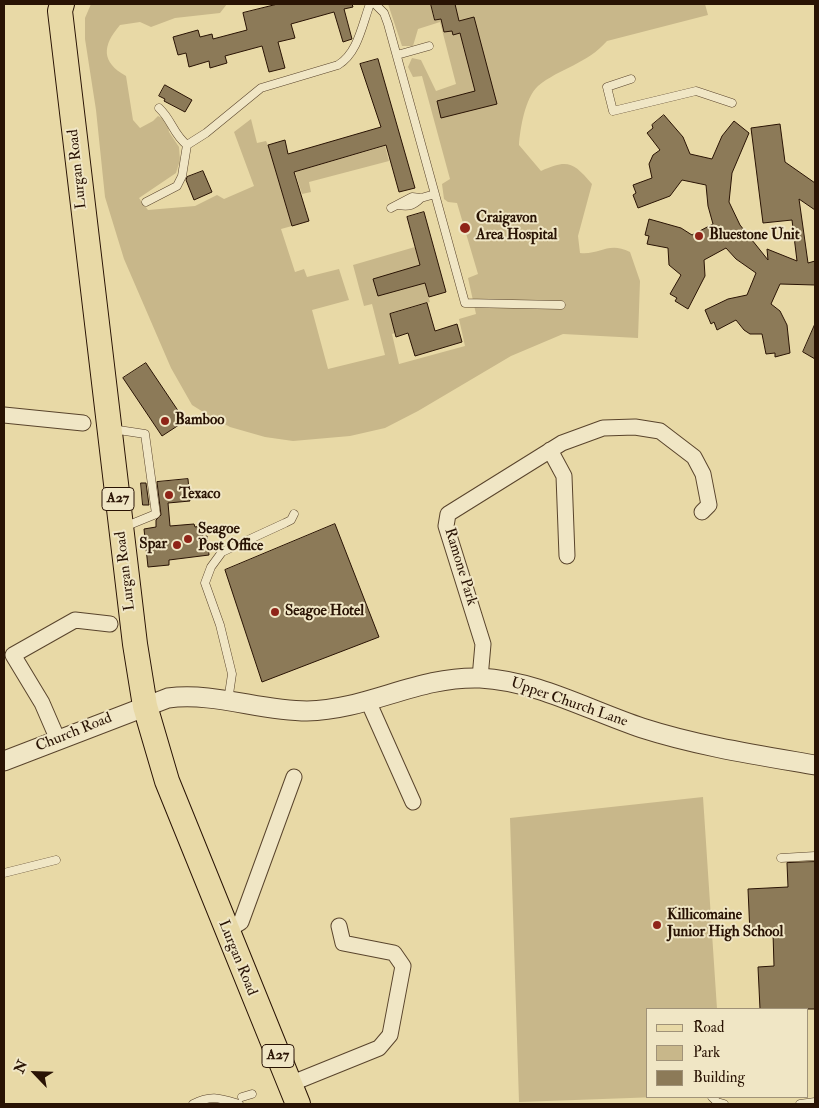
<!DOCTYPE html>
<style>
body{margin:0}
#map{position:relative;width:819px;height:1108px;overflow:hidden;background:#e8d9a6;font-family:"IM FELL Double Pica",serif}
canvas{display:block}
.frame{position:absolute;inset:0;border:5px solid #291304;pointer-events:none}
.legend{position:absolute;left:646px;top:1008px;width:162px;height:90px;box-sizing:border-box;background:#f0e6c5;border:1px solid #a09278;margin:0;padding:6px 9px;list-style:none;font-size:15px;color:#291304}
.legend li{display:flex;align-items:center;gap:10px;height:25px}
.legend b{width:25px;border:1px solid #a09278}
.north{position:absolute;left:10px;top:1048px;width:50px;height:50px;-webkit-text-stroke:4px #f0e6c5;paint-order:stroke;rotate:294deg;font-size:14px;font-weight:700;line-height:20px;text-align:center;color:#291304}
.north::after{content:'';display:block;margin:auto;width:18px;height:22px;background:#291304;clip-path:polygon(50% 0,100% 100%,50% 72%,0 100%)}
</style>
<div id="map">
<canvas width="819" height="1108"></canvas>
<div class="frame"></div>
<ul class="legend">
<li><b style="height:6px;background:#e8d9a6"></b>Road</li>
<li><b style="height:14px;background:#c8b78a"></b>Park</li>
<li><b style="height:14px;background:#8c7a58"></b>Building</li>
</ul>
<div class="north">N</div>
</div>
<script>
const c = document.querySelector('canvas').getContext('2d');
c.lineJoin = 'round';
function fill(path, color) {
  c.fillStyle = color;
  c.fill(path, 'evenodd');
}
function trace(path, color, width, dash) {
  c.strokeStyle = color;
  c.lineWidth = width;
  c.lineCap = dash ? 'butt' : 'round';
  c.setLineDash(dash || []);
  c.stroke(path);
}
function label(font, color, halo, rows, align = 'center') {
  c.font = font + ' "IM FELL Double Pica",serif';
  c.lineWidth = 4;
  c.setLineDash([]);
  c.textBaseline = 'middle';
  c.strokeStyle = halo;
  c.fillStyle = color;
  for (const [text, x, y, turn = 0] of rows) {
    c.save();
    c.translate(x, y);
    c.rotate((+turn || 0) * Math.PI / 180);
    c.textAlign = isNaN(turn) ? turn : align;
    if (halo) c.strokeText(text, 0, 0);
    c.fillText(text, 0, 0);
    c.restore();
  }
}
fill(new Path2D(`
 M91,4H227L220,13L175,18L151,27L140,22L120,25C102,46 101,62 126,76L133,120L140,128L153,121L158,116L167,121L169,132L179,147L180,160L176,173L139,198L148,210L195,206L217,195L224,199L254,186L234,132L251,119L257,143L266,141L268,145L292,226L281,229L295,272L304,269L307,277L339,269L349,300L312,310L328,369L385,355L372,304L364,306L353,265L415,247L430,302L390,314L395,333L392,334L399,364L465,346L459,319L476,314L468,278L478,274L457,203L448,202L444,199L442,184L450,179L422,76L413,77L408,67L412,58L421,60L436,91L456,84L440,22L418,29L413,46H402L388,4H705L708,15L607,41C587,64 560,68 538,86C525,98 520,129 519,145L541,171C568,159 573,162 592,184L578,236L580,253C601,255 608,241 630,252L640,281L638,338L563,334L511,356L418,411L385,428L350,436L293,441L265,437L230,427L208,415L192,405L171,368L124,259L105,197L96,110L85,39V18Z
 M385,146L389,161L309,182L311,192L302,194L295,172Z
 M703,797L717,1009H648V1097H658L519,1102L510,818Z`), '#c8b78a');
const building = new Path2D(`
 M278,4H352L353,7L344,9L352,39L343,42L334,12L291,24L295,38L278,42L285,68L269,72L262,46L225,56L227,63L210,68L209,61L189,67L186,53L178,55L173,37L198,30L200,37L212,34L213,39L247,30L243,13Z
 M431,4H455L459,21L474,17L497,104L441,118L437,101L475,91L460,33L453,35L452,31L444,32L441,19L435,20Z
 M378,59L415,188L399,192L386,145L294,172L309,221L292,226L268,145L285,140L288,154L381,127L360,64Z
 M165,85L192,100L185,112L164,101L165,99L159,96Z
 M664,115L683,137L690,154L712,159L722,136L734,121L749,133L732,173L729,202L740,225L768,260L767,249L797,261L792,220L763,223L751,128L780,124L785,162L815,183V210L799,199L808,263L815,261V285L780,284L771,304L780,311L787,325L790,353L775,357V353L766,354L762,334H750L744,330L736,320L717,330L714,322L711,324L705,310L728,299L747,295L756,273L736,259L726,248L704,260L705,276L688,309L675,301L677,298L670,294L681,275L669,265L668,248L647,244L649,236L645,235L649,219L681,228L692,235L713,224L708,206L706,185L682,180L670,196L638,208L633,195L636,193L633,185L652,178L649,164L653,155L660,150L647,133L653,128L652,125Z
 M203,171L212,192L194,200L186,180L187,177Z
 M424,212L446,292L429,297L425,283L378,296L373,279L420,265L407,217Z
 M427,303L435,331L457,324L462,342L415,356L408,333L396,337L390,314Z
 M815,324V359L803,352Z
 M146,363L185,421L162,436L123,378Z
 M188,479L190,501L168,503L170,526L194,524L195,527L201,526L203,537L207,536L209,555L169,560V565L148,567L144,529L156,527V520L161,515L157,482Z
 M141,483H146L149,505H143Z
 M335,524L379,637L262,682L225,570Z
 M815,862V1009H760L758,967L774,966L773,933L750,934L748,889L788,887L787,863Z`);
fill(building, '#8c7a58');
trace(building, '#291304', 1);
const service = new Path2D(`
 M375,4L384,13L388,24L465,303L561,305
 M397,55L429,46
 M631,79L607,87L613,111L696,91L732,103
 M187,145L206,133L261,88L338,65C358,53 362,25 370,4
 M146,202L177,186L182,176L187,145C173,134 172,120 159,108
 M399,205C409,207 414,205 421,198
 M391,208L412,197L421,198L435,194
 M112,429L145,434L156,514L124,527
 M228,701L232,674L220,625L205,583L211,567L222,552L285,523L291,520L294,514
 M781,858L815,856
 M4,873L56,860
 M242,1097L252,1094
 M712,1097L717,1102L724,1104
 M193,1104C211,1095 219,1098 239,1104
 M800,1104L815,1102`);
const minor = new Path2D(`
 M4,415L83,423
 M550,450L564,476L567,556
 M480,678L483,644L446,526L448,514L562,443L603,428L635,427L660,431L694,457L703,474L709,505L702,512
 M368,701L413,802
 M58,740L42,703L13,655L75,620L110,624
 M227,931L241,922L294,777
 M290,1084L379,1048L390,1035L403,966L394,953L343,943L339,926`);
const tertiary = new Path2D(`
 M4,761L168,698C215,692 260,711 307,711C368,710 417,676 480,678C537,681 588,710 642,728C698,746 757,755 815,765`);
const primary = new Path2D(`
 M62,4L60,11L135,644L145,706L167,781L298,1104`);
trace(service, '#59442c', 9);
trace(minor, '#59442c', 17);
trace(tertiary, '#59442c', 21);
trace(primary, '#291304', 26);
trace(service, '#f0e6c5', 8);
trace(minor, '#f0e6c5', 15);
trace(tertiary, '#f0e6c5', 19);
trace(primary, '#e8d9a6', 24);
for (const [x, y, r, color] of [
 [465,228,6,"#8f2418"],
 [699,236,5,"#8f2418"],
 [165,421,5,"#8f2418"],
 [169,495,5,"#8f2418"],
 [188,539,5,"#8f2418"],
 [177,545,5,"#8f2418"],
 [275,612,5,"#8f2418"],
 [657,925,5,"#8f2418"]
]) {
  const dot = new Path2D();
  dot.arc(x, y, r, 0, 2 * Math.PI);
  c.fillStyle = color;
  c.fill(dot);
  trace(dot, '#f0e6c5', 2);
}
for (const [x, y, w] of [
 [118,499,32],
 [278,1056,32]
]) {
  const box = new Path2D();
  box.roundRect(x - w / 2, y - 11.5, w, 23, 4);
  c.fillStyle = '#f0e6c5';
  c.fill(box);
  trace(box, '#291304', 1);
}
label('bold 14px', '#291304', null, [
 ["A27",118,499],
 ["A27",278,1056]
]);
label('15px', '#291304', '#f0e6c5', [
 ["Lurgan Road",78,169,-96],
 ["Ramone Park",460,567,73],
 ["Lurgan Road",126,571,-97],
 ["Upper Church Lane",569,703,19],
 ["Church Road",74,733,-22],
 ["Lurgan Road",237,958,68]
]);
label('bold 15px', '#291304', '#f0e6c5', [
 ["Craigavon",476,219],
 ["Area Hospital",476,236],
 ["Bluestone Unit",709,236],
 ["Bamboo",175,421],
 ["Texaco",179,495],
 ["Seagoe",198,530],
 ["Post Office",198,547],
 ["Spar",167,545,"right"],
 ["Seagoe Hotel",285,612],
 ["Killicomaine",667,916],
 ["Junior High School",667,933]
], 'left');
</script>
